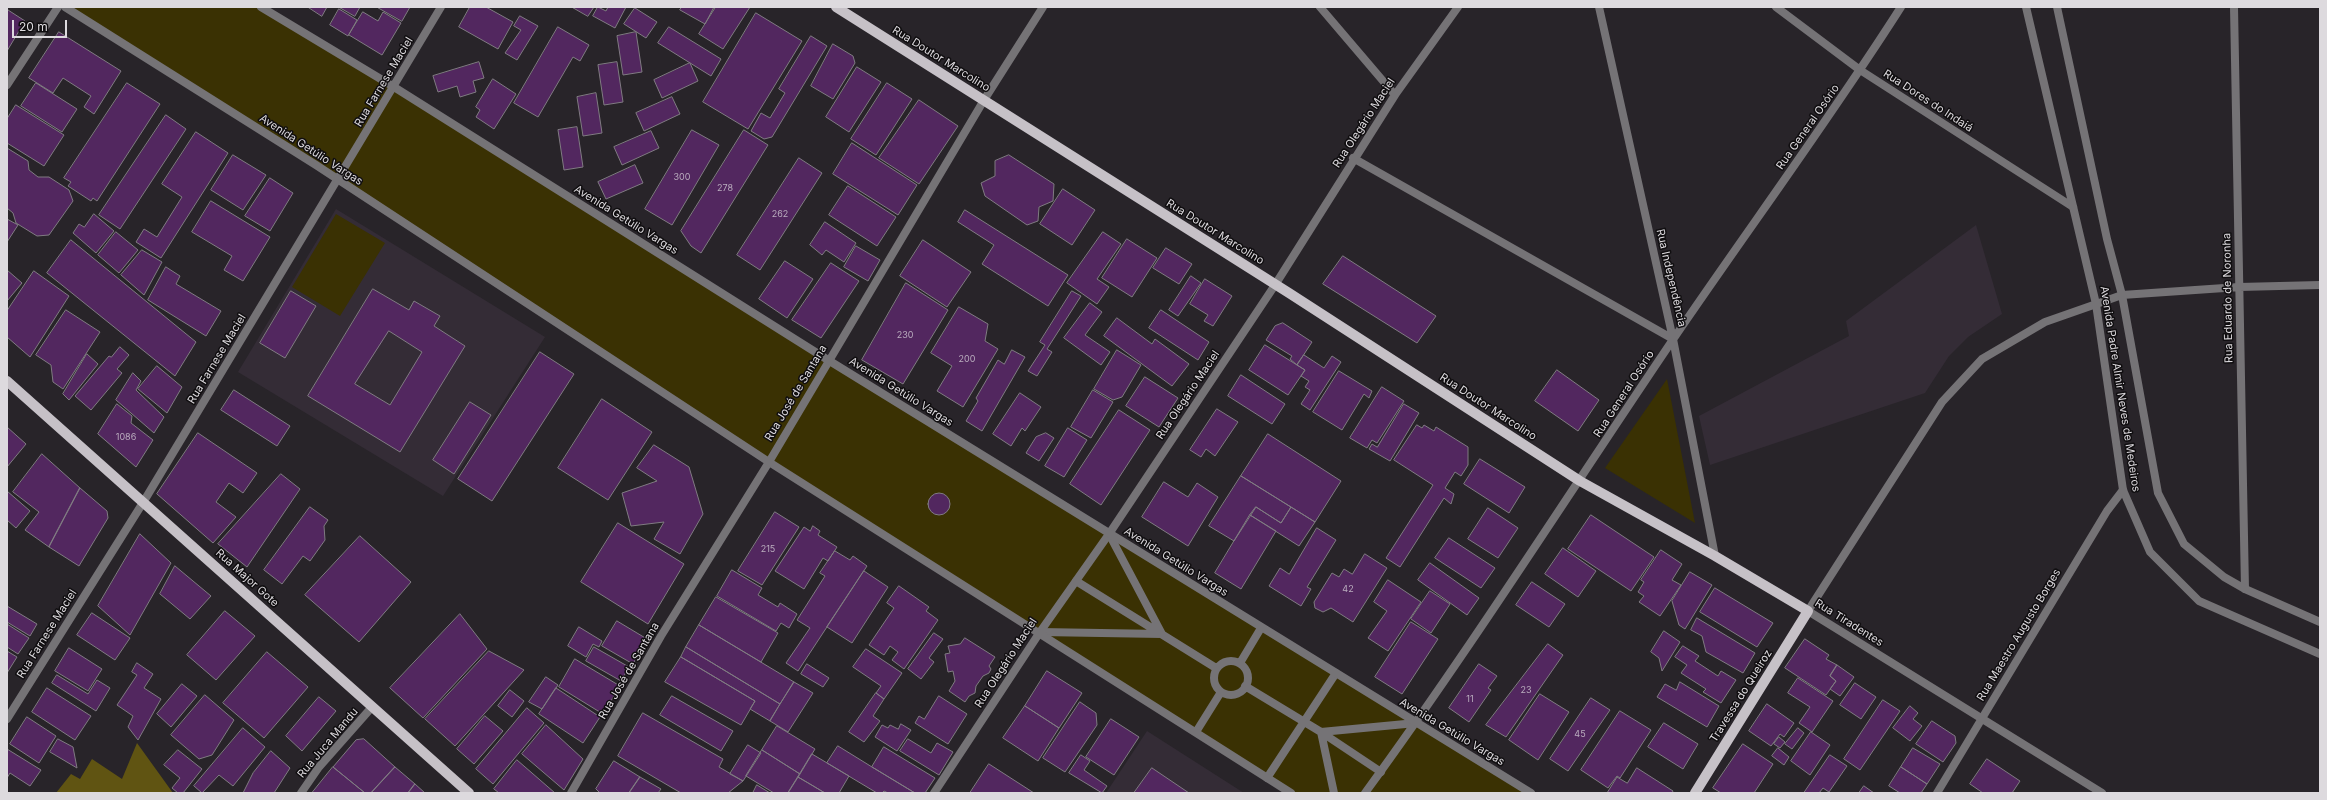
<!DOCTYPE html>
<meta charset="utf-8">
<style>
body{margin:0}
#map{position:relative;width:2327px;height:800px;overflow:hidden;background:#282429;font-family:Inter,sans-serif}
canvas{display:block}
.frame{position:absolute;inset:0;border:8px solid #dddade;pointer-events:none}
.scale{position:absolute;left:12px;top:20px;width:55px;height:18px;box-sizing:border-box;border:2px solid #dddade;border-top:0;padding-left:5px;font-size:12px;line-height:14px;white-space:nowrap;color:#dddade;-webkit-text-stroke:3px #100e10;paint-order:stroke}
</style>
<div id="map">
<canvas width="2327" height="800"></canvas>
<div class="frame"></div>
<div class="scale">20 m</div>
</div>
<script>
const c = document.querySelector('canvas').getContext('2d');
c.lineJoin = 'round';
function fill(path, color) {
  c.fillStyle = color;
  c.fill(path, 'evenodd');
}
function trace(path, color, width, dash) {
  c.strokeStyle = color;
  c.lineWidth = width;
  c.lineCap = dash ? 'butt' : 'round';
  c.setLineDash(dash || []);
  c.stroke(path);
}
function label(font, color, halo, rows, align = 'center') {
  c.font = font + ' Inter,sans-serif';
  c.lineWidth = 3;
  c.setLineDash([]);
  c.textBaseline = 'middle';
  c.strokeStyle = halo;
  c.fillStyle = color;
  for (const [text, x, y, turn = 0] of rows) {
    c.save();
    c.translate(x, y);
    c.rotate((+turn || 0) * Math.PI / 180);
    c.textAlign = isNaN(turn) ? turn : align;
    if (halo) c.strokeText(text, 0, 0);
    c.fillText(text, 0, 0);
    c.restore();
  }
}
fill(new Path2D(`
 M336,209L545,337L443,496L238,372Z
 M1976,225L2002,314L1968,337L1949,356L1925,393L1710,465L1699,416L1849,336L1846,321Z
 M1147,731L1244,793H1106Z`), '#342c36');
fill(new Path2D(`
 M65,7H261L1531,793H1291Z
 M336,214L385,243L340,316L292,287Z
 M1667,379L1695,523L1605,468Z`), '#3a3103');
fill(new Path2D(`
 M137,743L173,793H56L71,774L80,779L92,759L122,779Z`), '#605412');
const building = new Path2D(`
 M308,7H327L322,16Z
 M339,7H360L355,16Z
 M377,7H410L402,21Z
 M470,7H486L513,22L498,49L459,27Z
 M572,7H594L588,16Z
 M598,7L606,11L608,7H626L615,28L593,16Z
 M682,7H714L705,24L680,10Z
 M716,7H750L723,49L699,34Z
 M635,8L657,22L646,38L624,24Z
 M339,9L357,20L348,36L330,25Z
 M8,10L25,21L7,51V11Z
 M363,12L378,21L383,12L401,23L382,55L349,35Z
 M756,13L802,41L748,129L703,102Z
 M520,16L538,26L517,60L505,53L521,30L514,26Z
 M558,27L589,45L580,61L573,57L538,117L514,103Z
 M669,27L721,59L711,76L658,43Z
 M59,32L121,71L94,114L84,107L91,96L63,78L53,93L29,78Z
 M636,32L642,72L623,75L617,36Z
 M811,36L827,46L772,137L764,139L751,131L761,113L770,118L785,93L779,89Z
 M833,44L853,56L855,63L833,99L811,86Z
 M479,62L484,78L473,81L476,92L460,97L457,86L438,92L433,76Z
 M617,62L623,102L604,105L598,65Z
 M690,63L698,81L662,98L654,80Z
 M857,67L881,82L849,132L826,117Z
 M493,79L516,94L494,129L476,117L480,110L476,107Z
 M36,83L77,109L62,132L21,106Z
 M127,83L160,104L97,201L93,198L91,201L68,186L71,182L64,178Z
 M887,83L912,99L876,155L851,139Z
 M596,93L602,133L583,136L577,97Z
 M672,97L680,114L644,131L636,113Z
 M919,100L958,126L919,184L879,158Z
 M16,105L64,135L44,166L7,143V119Z
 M166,115L186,129L120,229L99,215Z
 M577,127L583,167L564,170L558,130Z
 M692,130L719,145L672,225L645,209Z
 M744,130L768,145L701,253L691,246L681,231Z
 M651,131L659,148L622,165L614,147Z
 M196,132L228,153L161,258L136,242L144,229L157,237L182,197L162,184Z
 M852,143L917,185L898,215L833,174Z
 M7,148L28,161L29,170L38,177H49L69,190L73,201L49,235L37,236L16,223L13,213L7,208Z
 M233,155L266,175L243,210L211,190Z
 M1009,155L1054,184L1053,201L1039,207L1038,221L1027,225L985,196L981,183L995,176V161Z
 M799,158L822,173L760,270L737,255Z
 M635,165L643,183L606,199L598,182Z
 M270,178L293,193L270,231L245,216Z
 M848,186L896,217L877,246L829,215Z
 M1063,189L1095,210L1072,245L1040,224Z
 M211,201L270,237L243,281L224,270L232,256L192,232Z
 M965,210L1068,275L1048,306L982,264L994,245L958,222Z
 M94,214L114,231L96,253L73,233L79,224L84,227Z
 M7,219L18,225L7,242Z
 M825,222L856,243L844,262L826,250L822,255L810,245Z
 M116,232L138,250L119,273L98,255Z
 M1103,232L1121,244L1097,279L1109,287L1097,304L1067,283Z
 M1127,239L1157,258L1132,297L1102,278Z
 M71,240L196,342L175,376L47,273Z
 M923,240L971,272L947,307L900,276Z
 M856,246L880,260L868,281L844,267Z
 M1166,248L1192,264L1179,284L1153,268Z
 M142,250L162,262L144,295L121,275Z
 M1343,256L1436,316L1417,343L1323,284Z
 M785,261L813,279L787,318L759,299Z
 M831,263L859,281L821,338L792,320Z
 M166,267L180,276L176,284L221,311L206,336L148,300Z
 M7,270L22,283L7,301Z
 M34,271L69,296L30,357L7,337V311Z
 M1191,276L1201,283L1178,316L1169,310Z
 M1205,279L1232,296L1213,326L1204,321L1208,315L1190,304Z
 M906,283L948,310L903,384L862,360Z
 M373,289L409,310L414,301L440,316L434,326L465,346L400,452L308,396ZM389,331L422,352L390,405L355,384Z
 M291,291L316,306L285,358L260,343Z
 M1072,291L1081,296L1047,349L1052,352L1037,376L1028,371L1045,345L1040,342Z
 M1090,303L1102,312L1085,335L1110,352L1101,365L1064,338Z
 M959,307L988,324L985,341L998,349L963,407L937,391L952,366L931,353Z
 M66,310L100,332L63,389L53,382L51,365L36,355Z
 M1161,310L1209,342L1198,360L1149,328Z
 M1117,318L1152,344L1155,339L1189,364L1172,386L1104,336Z
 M1283,323L1312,342L1297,365L1290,359L1292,356L1266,340L1275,326Z
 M1265,345L1305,370L1288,395L1249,370Z
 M120,347L129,355L117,369L122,373L91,410L75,396L109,356L111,357Z
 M1012,350L1025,357L982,431L966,421L978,401L976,398L998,360L1004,364Z
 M1117,350L1141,365L1122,397L1113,400L1094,389Z
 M540,352L574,374L492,501L458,479Z
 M87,354L98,364L69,400L63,394Z
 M1304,355L1324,368L1332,356L1341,362L1310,410L1301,404L1310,390L1305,387L1309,381L1301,376L1305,370L1297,365Z
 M157,366L182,387L167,413L138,389Z
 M1557,370L1599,400L1578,431L1535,401Z
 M1339,371L1372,391L1369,398L1364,394L1342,430L1313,412Z
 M133,373L141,381L136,390L164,417L154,433L116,400Z
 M1241,375L1285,404L1272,424L1228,396Z
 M1145,377L1178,398L1159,427L1126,406Z
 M1382,387L1404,401L1377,443L1372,440L1367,448L1350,438Z
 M234,390L290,426L277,446L221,410Z
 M1093,390L1113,402L1091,438L1071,427Z
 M1020,393L1041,407L1025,431L1022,428L1011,446L993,434Z
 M602,399L652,432L608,500L558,468Z
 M470,402L491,415L454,474L433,460Z
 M117,404L132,416L131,423L153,440L136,467L98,434Z
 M1404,404L1419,413L1390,461L1369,449L1372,444L1377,447Z
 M1217,409L1238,422L1215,456L1206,449L1201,457L1190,450Z
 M1119,410L1150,430L1101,505L1070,484Z
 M1417,425L1422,428L1424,425L1434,431L1436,427L1468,447V465L1461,476L1455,472L1445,488L1454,494L1451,504L1444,498L1400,567L1386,558L1433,485L1394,460Z
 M7,427L26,444L7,467Z
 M1068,428L1087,440L1064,477L1045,466Z
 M198,433L257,473L243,493L229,483L216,502L236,517L213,543L157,494Z
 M1046,433L1054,438L1039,461L1026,453L1036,437Z
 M1268,434L1341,481L1315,522L1241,476Z
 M654,445L689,467L703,514L680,554L654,539L664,522L631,526L622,493L657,481L637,468Z
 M42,454L80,488L49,547L25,530L39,512L13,492Z
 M1480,459L1525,487L1509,513L1464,484Z
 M281,474L300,489L247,567L218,544Z
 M1241,476L1291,507L1281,523L1256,507L1234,541L1209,526Z
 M1164,482L1188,497L1197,483L1218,497L1188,546L1142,517Z
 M80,488L107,511L108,518L79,566L49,547Z
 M7,491L30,511L16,528L7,520Z
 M928 504a11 11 0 1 1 22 0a11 11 0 1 1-22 0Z
 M310,507L328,520L324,526L325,540L310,561L303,556L282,584L264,570Z
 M1256,507L1281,523L1291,507L1315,522L1299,546L1250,515Z
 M1488,508L1518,528L1498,558L1468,539Z
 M775,512L799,527L762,585L738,571Z
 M1250,515L1276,531L1241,589L1215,573Z
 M1591,515L1654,557L1631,591L1568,549Z
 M618,523L684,564L648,624L581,582Z
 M813,526L820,531L818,535L837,547L828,561L823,558L804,589L775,571L804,527L810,531Z
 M1317,528L1336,540L1307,587L1311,589L1301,606L1269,586L1280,568L1289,574Z
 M140,534L171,563L130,635L98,606Z
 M360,536L411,582L359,642L305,595Z
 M1449,538L1495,568L1481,588L1435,558Z
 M1563,548L1596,571L1578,597L1545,574Z
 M1661,550L1682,564L1672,580L1681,585L1660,616L1639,602L1644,596L1638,592L1644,582L1641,580Z
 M835,551L850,560L853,556L867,566L798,671L786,663L810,628L797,620L825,576L820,573Z
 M1365,554L1387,568L1353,622L1331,608L1323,612L1315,608L1314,602L1332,573L1339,577L1344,569L1352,574Z
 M1430,563L1479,598L1467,615L1418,580Z
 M175,566L211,596L190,619L160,594Z
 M732,570L762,588L758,595L778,607L780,603L797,614L789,628L781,623L776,631L717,596Z
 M864,571L888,587L852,643L827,627Z
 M1690,572L1712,585L1685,629L1679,625L1672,601Z
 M1388,580L1421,602L1388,651L1368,638L1387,611L1374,602Z
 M1532,582L1565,604L1549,627L1516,605Z
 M899,586L929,607L926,611L938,620L904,669L892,660L898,652L890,646L884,655L869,645L894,608L887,603Z
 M1715,588L1773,623L1757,647L1700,612Z
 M1430,591L1450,604L1431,633L1411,619Z
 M716,597L778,633L761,662L699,625Z
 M7,606L37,624L30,636L7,622Z
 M225,611L255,636L216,680L187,655Z
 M92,613L130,638L115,660L77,635Z
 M460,614L487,649L423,718L390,688Z
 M1697,618L1755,653L1743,673L1706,652L1702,636L1691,630Z
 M617,621L647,639L633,664L602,646Z
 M1411,622L1438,639L1402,694L1375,677Z
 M7,624L29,638L18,654L7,647Z
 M699,625L794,682L780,704L686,647Z
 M579,627L602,641L599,647L593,644L586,657L568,646Z
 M1664,631L1680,642L1662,671L1659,658L1651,652Z
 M934,633L943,639L929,658L934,662L921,679L908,669Z
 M965,638L995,657L989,666L991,669L989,673L983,676L976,686L975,693L969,696L965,702L949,691L955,681L953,671L948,672L945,654L950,653L948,646L960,644Z
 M1805,639L1829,655L1826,659L1837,665L1830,676L1836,681L1826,695L1785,668Z
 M1548,644L1563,655L1506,737L1486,725Z
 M1683,646L1699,656L1695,661L1718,676L1721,671L1736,680L1721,703L1703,692L1706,689L1681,673L1687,665L1675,657Z
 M594,647L629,667L621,681L586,661Z
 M686,647L780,704L770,721L750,709L755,701L681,657Z
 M69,648L102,669L88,691L55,671Z
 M866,649L902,673L884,699L876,693L881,686L853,667Z
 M7,651L17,657L7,673Z
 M489,651L524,670L455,746L425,719Z
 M267,652L308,687L264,738L223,703Z
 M681,657L755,701L741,725L665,682Z
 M575,659L620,686L603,714L559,687Z
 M137,663L153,674L144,688L161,699L138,740L128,727L133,716L117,705L137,675L132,672Z
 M807,664L829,678L823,687L801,674Z
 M1479,664L1497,676L1488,688L1491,690L1469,722L1449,708Z
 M1837,665L1854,677L1840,696L1830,689L1836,681L1830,676Z
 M1047,671L1082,693L1059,728L1025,706Z
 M57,675L88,694L97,680L110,688L96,711L52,683Z
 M546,677L558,685L542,709L529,702Z
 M1798,678L1833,701L1812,732L1799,723L1810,707L1788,693Z
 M794,682L813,693L788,732L770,721Z
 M1680,682L1719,706L1707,727L1657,697L1665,684L1676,690Z
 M1855,683L1876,697L1861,719L1840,705Z
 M182,684L197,696L171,727L157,714Z
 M47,688L91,716L75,740L32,712Z
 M556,688L600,717L583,743L539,714Z
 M510,690L524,701L512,717L498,706Z
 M876,693L884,699L873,716L880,721L864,742L849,732Z
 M1540,694L1569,712L1538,760L1509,740Z
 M205,695L234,720L212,755L199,759L171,735Z
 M672,696L733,731L721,751L660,715Z
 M939,696L967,714L948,744L915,723L919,716L924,719Z
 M319,697L336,711L302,751L286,736Z
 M1591,698L1610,710L1568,771L1550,759Z
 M1883,700L1900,711L1860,770L1844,759Z
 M1080,702L1096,713L1097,725L1065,772L1043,758Z
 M1767,704L1794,723L1784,737L1780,734L1771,746L1749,731Z
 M1025,706L1059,728L1038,761L1003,738Z
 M1910,706L1918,713L1913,719L1922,726L1910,741L1893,728Z
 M527,708L544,723L493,784L476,769Z
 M1620,711L1651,730L1620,778L1617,776L1608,788L1581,770Z
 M643,713L723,759L719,767L743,781L728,793H681L618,756Z
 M485,716L503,731L474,764L457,749Z
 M27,717L56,736L39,763L10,744Z
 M1111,719L1139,737L1114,775L1086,757Z
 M1932,721L1955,736L1956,743L1943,762L1916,744Z
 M1664,723L1698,744L1683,769L1648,747Z
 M901,724L911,730L897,751L875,737L882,725L888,728L890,725L898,729Z
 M546,725L583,759L564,790L522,754Z
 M777,726L815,749L800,774L762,750Z
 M243,728L265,747L233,786L219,775L202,793L194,786Z
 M1798,728L1804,733L1792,749L1785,744Z
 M1811,732L1830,745L1810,775L1791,761Z
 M1779,737L1785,742L1780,748L1774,744Z
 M58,739L73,747L77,768L50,752Z
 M364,739L395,767L371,793H365L333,767L356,740Z
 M908,739L931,753L937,743L953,752L939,775L900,751Z
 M1743,744L1773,764L1754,793H1721L1713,788Z
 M748,745L761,753L743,781L730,774Z
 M838,746L872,767L915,793H888L884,791L882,793H877L827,763Z
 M884,747L935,778L925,793H915L872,767Z
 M1778,748L1789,757L1784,765L1772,756Z
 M1913,748L1940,764L1927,784L1901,767Z
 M7,749L41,770L30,786L10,773L7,778Z
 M178,750L202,769L183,793H178L172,788L180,778L164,765Z
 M762,750L800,774L788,793H774L746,776Z
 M271,751L290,768L274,793H243L253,773Z
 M812,754L849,776L839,793H825L798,777Z
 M1081,755L1090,761L1084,770L1107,786L1102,793L1069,773Z
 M1830,755L1847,766L1829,792L1823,788L1819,793H1804Z
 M1987,759L2020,781L2012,793H1983L1970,784Z
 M517,760L555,793H499L494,789Z
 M614,761L640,777L629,793H600L596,789Z
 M989,764L1034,793H970Z
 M333,767L365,793H312Z
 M395,767L415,784L408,793H371Z
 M1901,767L1927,784L1921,793H1900L1889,786Z
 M1152,768L1189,793H1134Z
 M1637,768L1673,791L1672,793H1607L1617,777L1627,783Z
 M640,777L661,789L658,793H629Z
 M798,777L810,784L825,793H788Z
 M415,784L425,793H408Z
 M757,785L770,793H753Z
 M1864,786L1874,793H1859Z`);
fill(building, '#52275f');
trace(building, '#807b82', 1);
trace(new Path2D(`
 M1076,581L1216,668
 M1040,632L1162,634L1109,534
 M1214 678a17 17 0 1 1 34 0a17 17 0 1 1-34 0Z
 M1240,663L1261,628
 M1245,686L1321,732L1381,772
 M1196,732L1221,692
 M1267,778L1336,673
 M1334,793L1321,732L1416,723`), '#757376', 8);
trace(new Path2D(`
 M1320,7L1395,95
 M1599,7L1673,339L1715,556
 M1776,7L1860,70L2073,207
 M2234,7L2245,589
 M7,85L58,7
 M1353,158L1673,339
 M1808,611L1942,402L1982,359L2045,322L2122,295L2239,287L2320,285
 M7,719L144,501L441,7
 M301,793L319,767L372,707
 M571,793L661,636L769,462L984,100L1043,7
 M934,793L1040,632L1109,534L1275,285L1395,95L1458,7
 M1365,793C1473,645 1571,490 1674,338C1749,228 1829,120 1901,7
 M1937,793L2107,511L2123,490`), '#757376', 8);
trace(new Path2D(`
 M65,7L316,165L769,462L1291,793
 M261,7L394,87L828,360L1531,793
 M2026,7L2096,304L2123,490L2150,552L2199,601L2320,654
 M2057,7L2107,239L2122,295L2158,493L2184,544L2224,577L2245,589L2320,622
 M1808,611L2102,793`), '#757376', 8);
trace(new Path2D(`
 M836,7L1289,293L1580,481L1715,556L1808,611L1695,793
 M7,381L469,793`), '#c6c1c7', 10);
label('9px', '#baadbe', null, [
 ["300",682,177],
 ["278",725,188],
 ["262",780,214],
 ["230",905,335],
 ["200",967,359],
 ["1086",126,437],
 ["215",768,549],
 ["42",1348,589],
 ["23",1526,690],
 ["11",1470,699],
 ["45",1580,734]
]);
label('11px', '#dddade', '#100e10', [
 ["Rua Doutor Marcolino",941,59,32],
 ["Rua Farnese Maciel",384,82,-59],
 ["Rua Dores do Indaiá",1928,101,33],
 ["Rua Olegário Maciel",1364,123,-57],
 ["Rua General Osório",1808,127,-55],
 ["Avenida Getúlio Vargas",311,150,33],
 ["Avenida Getúlio Vargas",626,220,32],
 ["Rua Doutor Marcolino",1215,232,32],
 ["Rua Independência",1671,278,77],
 ["Rua Eduardo de Noronha",2228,298,-91],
 ["Rua Farnese Maciel",217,359,-59],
 ["Avenida Padre Almir Neves de Medeiros",2120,389,81],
 ["Avenida Getúlio Vargas",901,392,32],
 ["Rua José de Santana",796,393,-59],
 ["Rua General Osório",1624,394,-57],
 ["Rua Olegário Maciel",1188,395,-56],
 ["Rua Doutor Marcolino",1488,407,33],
 ["Avenida Getúlio Vargas",1176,562,32],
 ["Rua Major Gote",247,578,42],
 ["Rua Tiradentes",1849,623,32],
 ["Rua Farnese Maciel",47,634,-58],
 ["Rua Maestro Augusto Borges",2019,635,-59],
 ["Rua Olegário Maciel",1006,663,-57],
 ["Rua José de Santana",629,671,-60],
 ["Travessa do Queiroz",1741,696,-58],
 ["Avenida Getúlio Vargas",1452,732,31],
 ["Rua Juca Mandu",328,743,-50]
]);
</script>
